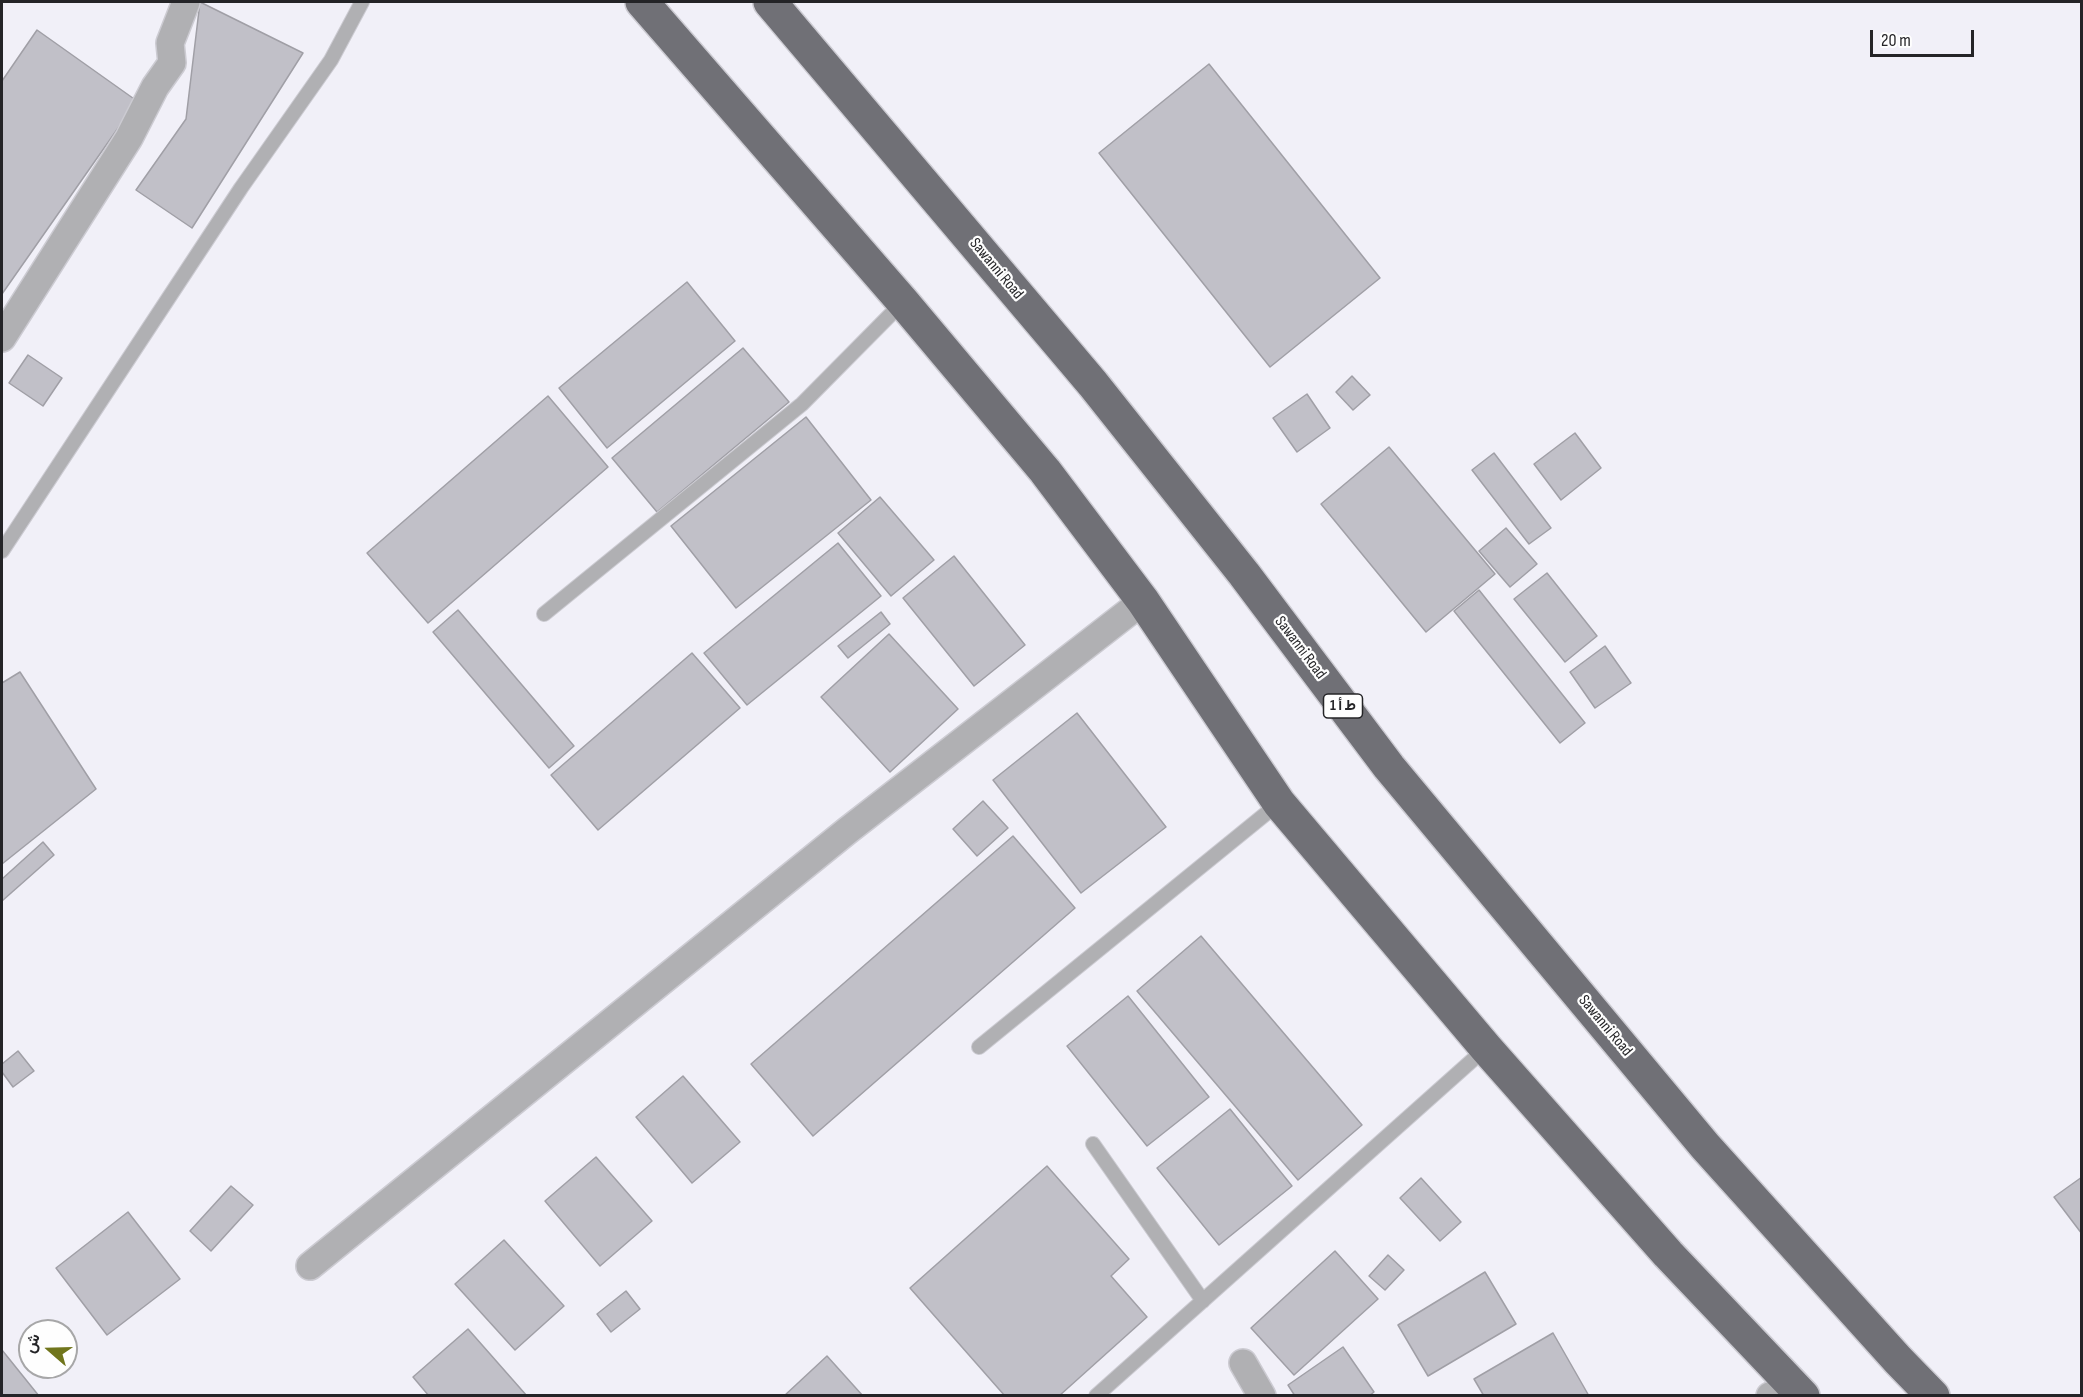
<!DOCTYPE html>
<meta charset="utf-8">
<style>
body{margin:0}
#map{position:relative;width:2083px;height:1397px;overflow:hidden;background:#f1f0f8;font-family:"Sofia Sans Condensed",Vazirmatn,sans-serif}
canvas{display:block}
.frame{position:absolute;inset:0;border:3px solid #242427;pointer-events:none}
.north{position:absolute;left:18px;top:1319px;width:60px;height:60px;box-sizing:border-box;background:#fefefe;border:2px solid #a7a7a8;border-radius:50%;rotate:290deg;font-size:16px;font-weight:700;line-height:24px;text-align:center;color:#242427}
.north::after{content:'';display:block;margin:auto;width:21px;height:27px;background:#70751c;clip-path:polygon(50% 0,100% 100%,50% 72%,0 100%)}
.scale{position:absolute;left:1870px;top:30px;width:104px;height:27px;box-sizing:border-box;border:3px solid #242427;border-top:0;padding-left:8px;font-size:18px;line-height:21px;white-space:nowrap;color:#242427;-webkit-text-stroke:4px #fefefe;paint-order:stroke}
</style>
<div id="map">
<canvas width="2083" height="1397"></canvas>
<div class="frame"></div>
<div class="north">ش</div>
<div class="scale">20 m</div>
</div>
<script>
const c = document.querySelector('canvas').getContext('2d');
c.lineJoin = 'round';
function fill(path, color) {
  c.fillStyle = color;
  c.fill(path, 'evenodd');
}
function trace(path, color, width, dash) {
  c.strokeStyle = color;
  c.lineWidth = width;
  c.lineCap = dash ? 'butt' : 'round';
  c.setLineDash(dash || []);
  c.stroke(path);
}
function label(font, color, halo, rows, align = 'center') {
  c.font = font + ' "Sofia Sans Condensed",Vazirmatn,sans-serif';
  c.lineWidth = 4.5;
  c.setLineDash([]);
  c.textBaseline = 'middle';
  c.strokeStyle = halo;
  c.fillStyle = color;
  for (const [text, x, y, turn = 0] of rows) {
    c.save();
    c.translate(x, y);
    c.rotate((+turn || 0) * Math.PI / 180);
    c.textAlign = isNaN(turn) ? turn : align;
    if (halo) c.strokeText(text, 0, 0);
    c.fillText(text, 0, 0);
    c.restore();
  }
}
const building = new Path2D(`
 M200,2L303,53L192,228L136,190L186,119Z
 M37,30L137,101L2,294V81Z
 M1209,64L1380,278L1270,367L1099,153Z
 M687,282L735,341L607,448L559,388Z
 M743,348L789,402L657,512L612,458Z
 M28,355L62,378L43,406L9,383Z
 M1352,376L1370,395L1353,410L1336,392Z
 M1307,394L1330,428L1297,452L1273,418Z
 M548,396L608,467L428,623L367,553Z
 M806,417L871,500L736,608L671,526Z
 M1575,433L1601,468L1561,500L1534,464Z
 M1389,447L1495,574L1426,632L1321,504Z
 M1494,453L1551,528L1529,544L1472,470Z
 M880,497L934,560L891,596L838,533Z
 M1506,528L1537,564L1510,587L1479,551Z
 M838,543L881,596L747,705L704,653Z
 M954,556L1025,645L974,686L903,598Z
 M1547,573L1597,636L1565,662L1514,599Z
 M1479,590L1585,723L1560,743L1454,611Z
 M458,610L574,746L549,768L433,632Z
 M881,612L890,624L848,658L838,646Z
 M889,634L958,709L890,772L821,697Z
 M1605,646L1631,683L1595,708L1570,672Z
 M692,653L740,708L598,830L551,775Z
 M20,672L96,789L2,864V683Z
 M1077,713L1166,827L1081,893L993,780Z
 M983,801L1008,828L977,856L953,829Z
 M1013,836L1075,908L813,1136L751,1064Z
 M43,842L54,855L2,901V879Z
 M1201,936L1362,1125L1298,1180L1137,991Z
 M1128,996L1209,1097L1147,1146L1067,1046Z
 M18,1051L34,1071L13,1087L2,1072V1064Z
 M683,1076L740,1142L692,1183L636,1117Z
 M1230,1109L1292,1186L1219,1245L1157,1168Z
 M596,1157L652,1221L600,1266L545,1201Z
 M1047,1166L1129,1259L1111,1276L1147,1317L1059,1396H1005L910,1288Z
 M2082,1177V1234L2054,1197Z
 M1421,1178L1461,1222L1440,1241L1400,1198Z
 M231,1186L253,1205L211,1251L190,1231Z
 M128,1212L180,1279L107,1335L56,1268Z
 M504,1240L564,1306L515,1350L455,1284Z
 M1335,1251L1378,1299L1294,1375L1251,1328Z
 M1388,1255L1404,1270L1385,1290L1369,1276Z
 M1485,1272L1516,1324L1428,1376L1398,1325Z
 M626,1291L640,1309L611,1332L597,1314Z
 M468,1329L527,1396H429L413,1377Z
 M1553,1333L1589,1396H1484L1474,1379Z
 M1343,1347L1374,1392L1369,1396H1295L1288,1385Z
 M2,1350L39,1396H2Z
 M827,1356L863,1396H784Z`);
fill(building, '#c1c0c8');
trace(building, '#a09fa6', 1.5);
const service = new Path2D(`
 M2,551L241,188L331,60L362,2
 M544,614L802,404L903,302
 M979,1047L1279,803
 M1093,1144L1203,1301
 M1096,1396L1486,1048`);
const minor = new Path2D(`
 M2,338L129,138L155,87L172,63L170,43L186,2
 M310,1266L847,831L1143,601
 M1243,1363L1262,1396
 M1770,1396L1793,1386`);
const trunk = new Path2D(`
 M642,2L903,302L1045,471L1143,601L1279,803L1486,1048L1668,1254L1803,1396
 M770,2L1093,384L1244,574L1389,767L1705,1146L1898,1360L1933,1396`);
trace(service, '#cccbd2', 16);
trace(minor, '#cccbd2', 30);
trace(trunk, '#cccbd2', 36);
trace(service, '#b0b0b3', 14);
trace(minor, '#b0b0b3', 27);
trace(trunk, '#707076', 33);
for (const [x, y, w] of [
 [1343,706,39]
]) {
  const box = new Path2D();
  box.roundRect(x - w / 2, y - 12, w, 24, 4.5);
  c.fillStyle = '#fefefe';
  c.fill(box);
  trace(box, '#242427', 1.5);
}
label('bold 15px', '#242427', null, [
 ["ط أ 1",1343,706]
]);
label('16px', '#242427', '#fefefe', [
 ["Sawanni Road",996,269,50],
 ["Sawanni Road",1300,648,53],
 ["Sawanni Road",1605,1026,50]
]);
</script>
